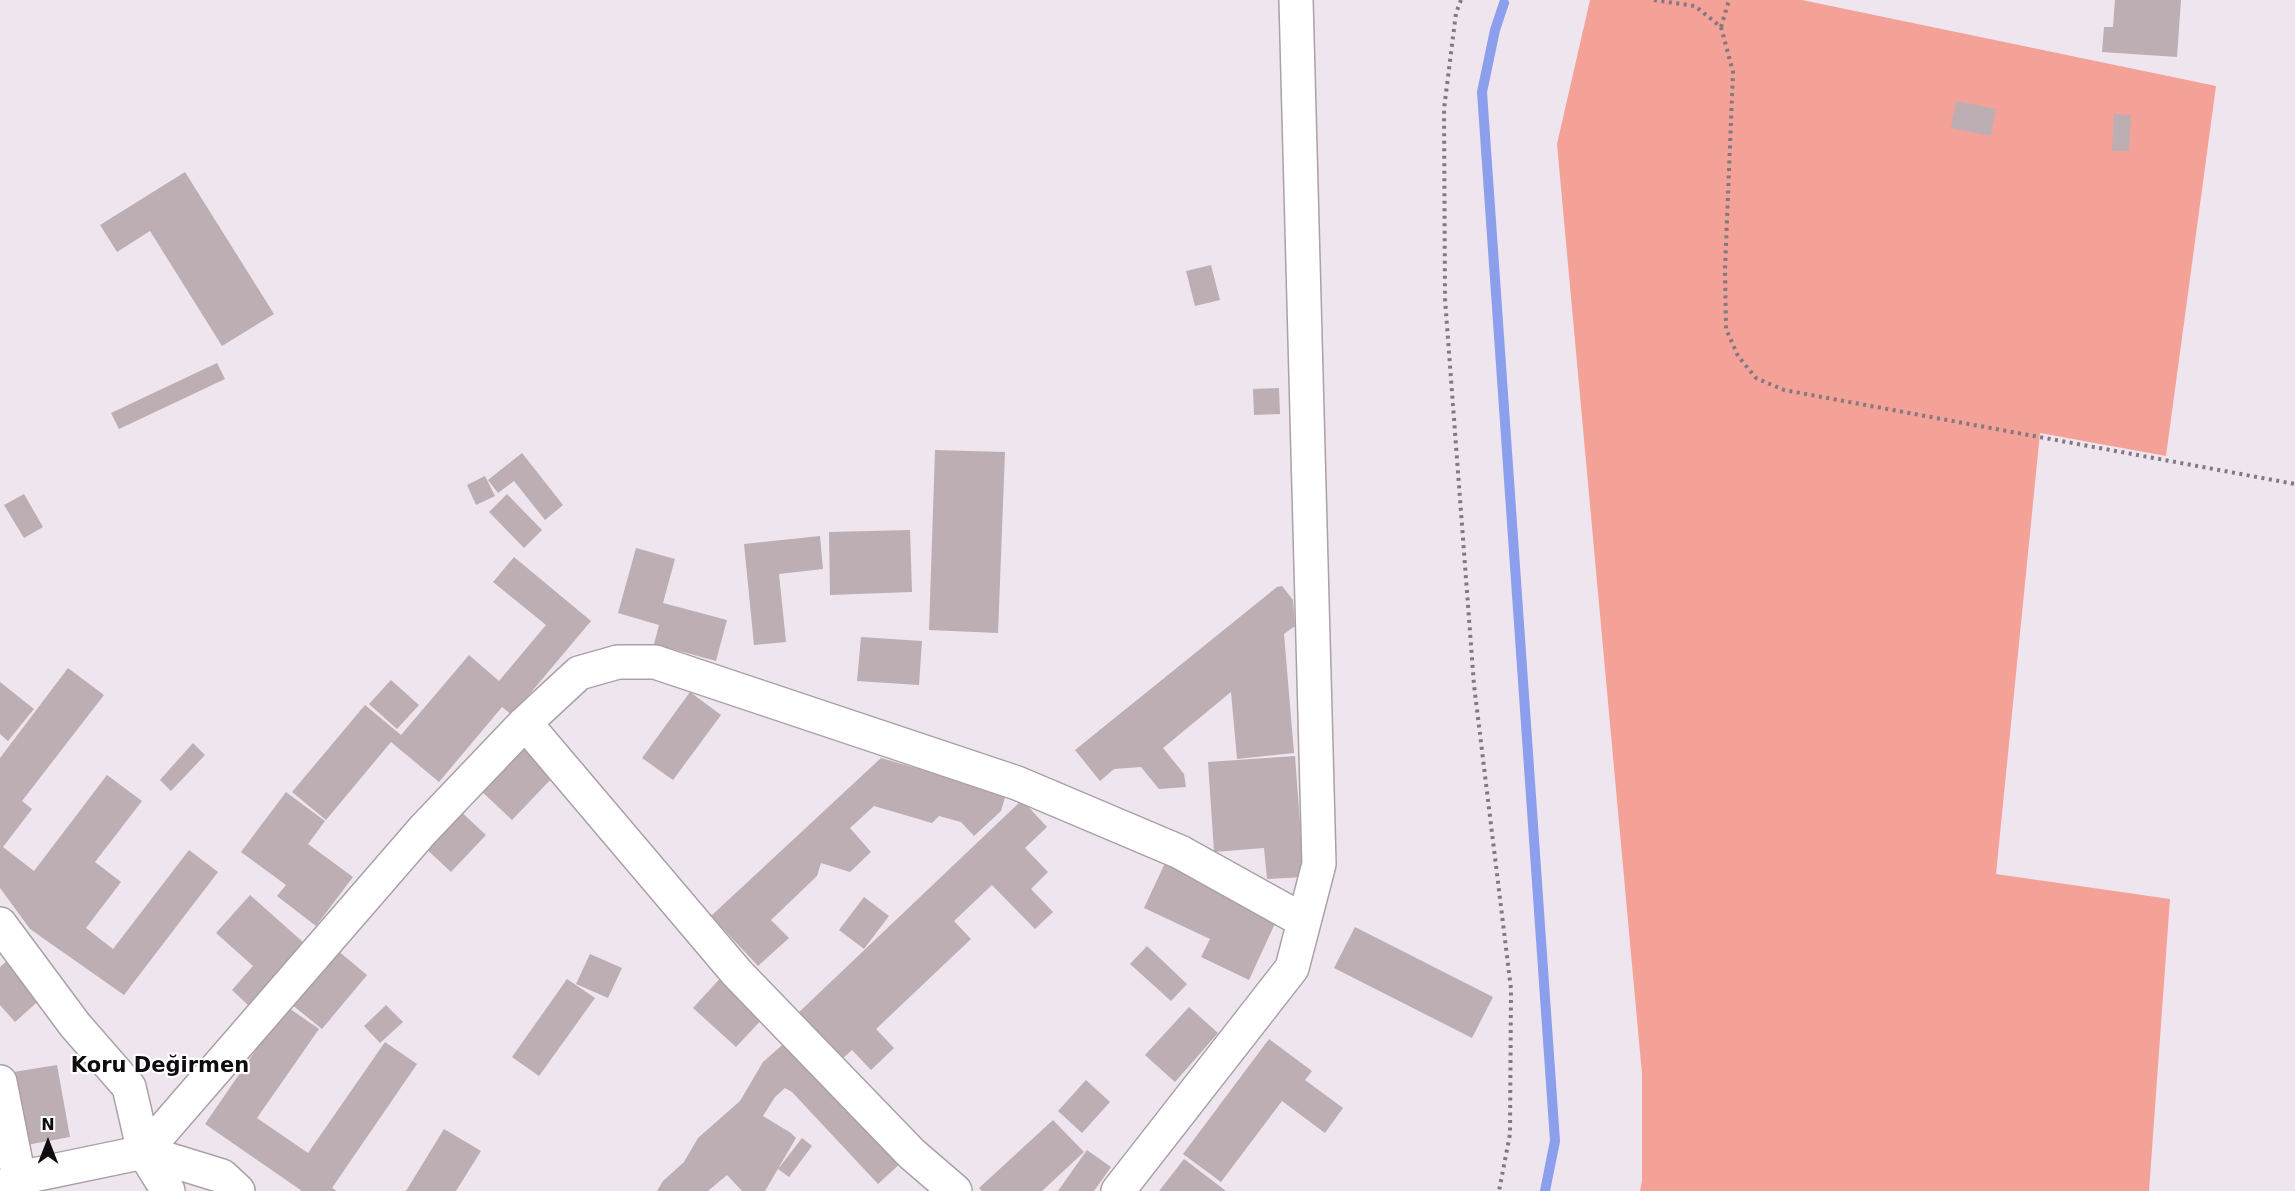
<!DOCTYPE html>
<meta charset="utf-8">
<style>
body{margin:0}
#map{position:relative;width:2295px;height:1191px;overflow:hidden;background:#efe5ee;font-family:"DejaVu Sans",sans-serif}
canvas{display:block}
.north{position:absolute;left:18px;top:1113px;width:60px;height:60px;-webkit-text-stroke:4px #fff;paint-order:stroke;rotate:0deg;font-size:16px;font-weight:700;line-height:24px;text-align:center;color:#0f0c0f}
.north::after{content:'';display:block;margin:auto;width:21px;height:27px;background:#0f0c0f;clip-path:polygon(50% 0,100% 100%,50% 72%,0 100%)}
</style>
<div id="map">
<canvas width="2295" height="1191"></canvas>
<div class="north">N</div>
</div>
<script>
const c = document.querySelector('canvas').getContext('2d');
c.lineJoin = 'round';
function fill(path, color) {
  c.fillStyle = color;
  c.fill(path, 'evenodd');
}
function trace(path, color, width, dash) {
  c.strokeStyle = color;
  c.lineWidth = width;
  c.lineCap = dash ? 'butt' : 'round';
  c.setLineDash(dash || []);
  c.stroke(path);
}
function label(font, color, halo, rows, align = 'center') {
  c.font = font + ' "DejaVu Sans",sans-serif';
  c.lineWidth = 4.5;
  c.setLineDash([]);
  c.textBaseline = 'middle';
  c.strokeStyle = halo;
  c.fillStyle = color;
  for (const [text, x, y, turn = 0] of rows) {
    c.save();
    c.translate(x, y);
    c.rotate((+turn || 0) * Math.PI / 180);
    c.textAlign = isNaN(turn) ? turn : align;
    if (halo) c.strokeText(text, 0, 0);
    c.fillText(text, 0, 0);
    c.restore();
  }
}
fill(new Path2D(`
 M1590,0H1802L2216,86L2166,456L2040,433L1996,874L2170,899L2149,1191H1640L1642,1181V1074L1557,144Z`), '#f4a197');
trace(new Path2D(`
 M1504,3L1495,30L1482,92L1555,1141L1545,1191`), '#8b9fed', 10);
fill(new Path2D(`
 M2115,0H2181L2177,57L2102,52L2104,27H2113Z
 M1956,101L1996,109L1991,136L1951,128Z
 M2114,114L2131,115L2129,151H2112Z
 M185,172L274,314L222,346L150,231L117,252L100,225Z
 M1211,265L1220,300L1195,306L1186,271Z
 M217,363L225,379L119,429L111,413Z
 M1279,388L1280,414L1254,415L1253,389Z
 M935,450L1005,452L998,633L929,630Z
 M522,453L563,505L545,520L514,481L498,493L488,480Z
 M485,476L495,496L476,505L467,485Z
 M24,494L43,527L24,538L4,505Z
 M507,494L542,530L524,548L489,512Z
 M910,530L912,592L830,595L829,532Z
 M820,536L823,569L779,574L786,642L754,645L744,544Z
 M636,548L675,559L663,603L727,620L716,661L654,644L659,625L618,613Z
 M514,557L591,621L512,715L502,707L439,782L391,742L326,820L292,792L365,705L401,735L469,655L499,681L546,625L493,582Z
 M1282,586L1293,600L1295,626L1284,634L1294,753L1237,759L1231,692L1163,748L1184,774L1186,787L1159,789L1141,767L1114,769L1100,781L1075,750L1277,587Z
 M861,637L922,641L919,685L857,681Z
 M68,668L104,695L22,801L32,809L3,847L34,871L107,775L142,801L95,862L121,882L86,928L113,949L189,850L218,872L124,995L30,929L0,888V758Z
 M391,680L419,705L397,729L369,704Z
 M0,682L34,709L8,741L0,734Z
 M690,692L721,715L673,780L642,758Z
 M520,742L555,775L512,820L477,787Z
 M193,743L205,755L171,791L160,780Z
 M1295,756L1304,877L1267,879L1264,848L1214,852L1208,762Z
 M881,758L1006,794L1001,811L974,836L961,822L939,816L932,823L874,806L850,828L871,852L850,872L821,863L817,876L771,920L789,938L758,966L711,916Z
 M286,792L325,821L308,844L353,877L316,926L277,896L286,885L241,852Z
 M1022,800L1047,827L1025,848L1048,872L1031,889L1053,912L1035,929L992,885L954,921L971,939L876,1029L894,1048L871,1070L852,1050L840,1061L796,1015Z
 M457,808L486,835L451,872L422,845Z
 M1165,863L1278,917L1249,980L1201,957L1210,939L1144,908Z
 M250,895L304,943L248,1005L232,990L253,966L216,933Z
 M864,897L889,916L864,949L839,930Z
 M1355,927L1493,997L1472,1038L1334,968Z
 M1147,946L1187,984L1171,1001L1130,964Z
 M337,950L367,975L322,1029L291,1004Z
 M590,954L622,968L608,998L576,984Z
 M10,958L43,997L15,1022L0,1005V967Z
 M724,974L767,1014L736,1047L693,1008Z
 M567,979L595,998L539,1076L512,1057Z
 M386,1005L403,1022L380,1043L364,1026Z
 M286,1006L319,1029L257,1118L308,1153L385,1042L417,1064L332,1188L337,1191H302L205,1124Z
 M1189,1007L1218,1033L1175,1082L1145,1055Z
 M789,1039L902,1162L878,1184L792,1092L785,1088L775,1097L763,1116L791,1133L796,1138L765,1191H742L727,1175L708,1191H657L663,1181L684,1162L698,1138L740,1101L763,1062Z
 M1269,1039L1312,1071L1305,1080L1343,1108L1325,1133L1282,1101L1221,1182L1183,1154Z
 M57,1065L70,1137L21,1146L7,1073Z
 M1086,1080L1110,1102L1082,1133L1058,1111Z
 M1053,1120L1084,1152L1042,1191H982L979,1188Z
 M444,1129L481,1151L456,1191H406Z
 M802,1138L812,1146L789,1177L778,1169Z
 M1087,1150L1111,1167L1094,1191H1058Z
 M1184,1159L1226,1191H1159Z`), '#bcaeb2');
const minor = new Path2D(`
 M525,723L737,973L912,1154L955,1191
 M0,924L75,1025L129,1087L144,1152L168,1191
 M0,1082L19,1178
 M144,1152L222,1176L238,1191
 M0,1189L19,1178L144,1152L423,830L525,723L579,673L618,662H655L1017,783L1180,852L1304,921
 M1118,1191L1292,968L1319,864L1296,0`);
trace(minor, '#aaa0a8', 36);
trace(new Path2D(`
 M1461,0L1456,13L1444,109L1445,299L1474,685L1511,989L1510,1134L1499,1191
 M1654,0L1695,6L1721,27L1733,72L1725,269L1726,329L1738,356L1756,378L1784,390L2295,484
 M1721,27L1729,0`), '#80797f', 4, [3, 4.5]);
trace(minor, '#fff', 33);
label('bold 21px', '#0f0c0f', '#fff', [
 ["Koru Değirmen",160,1067]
]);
</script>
